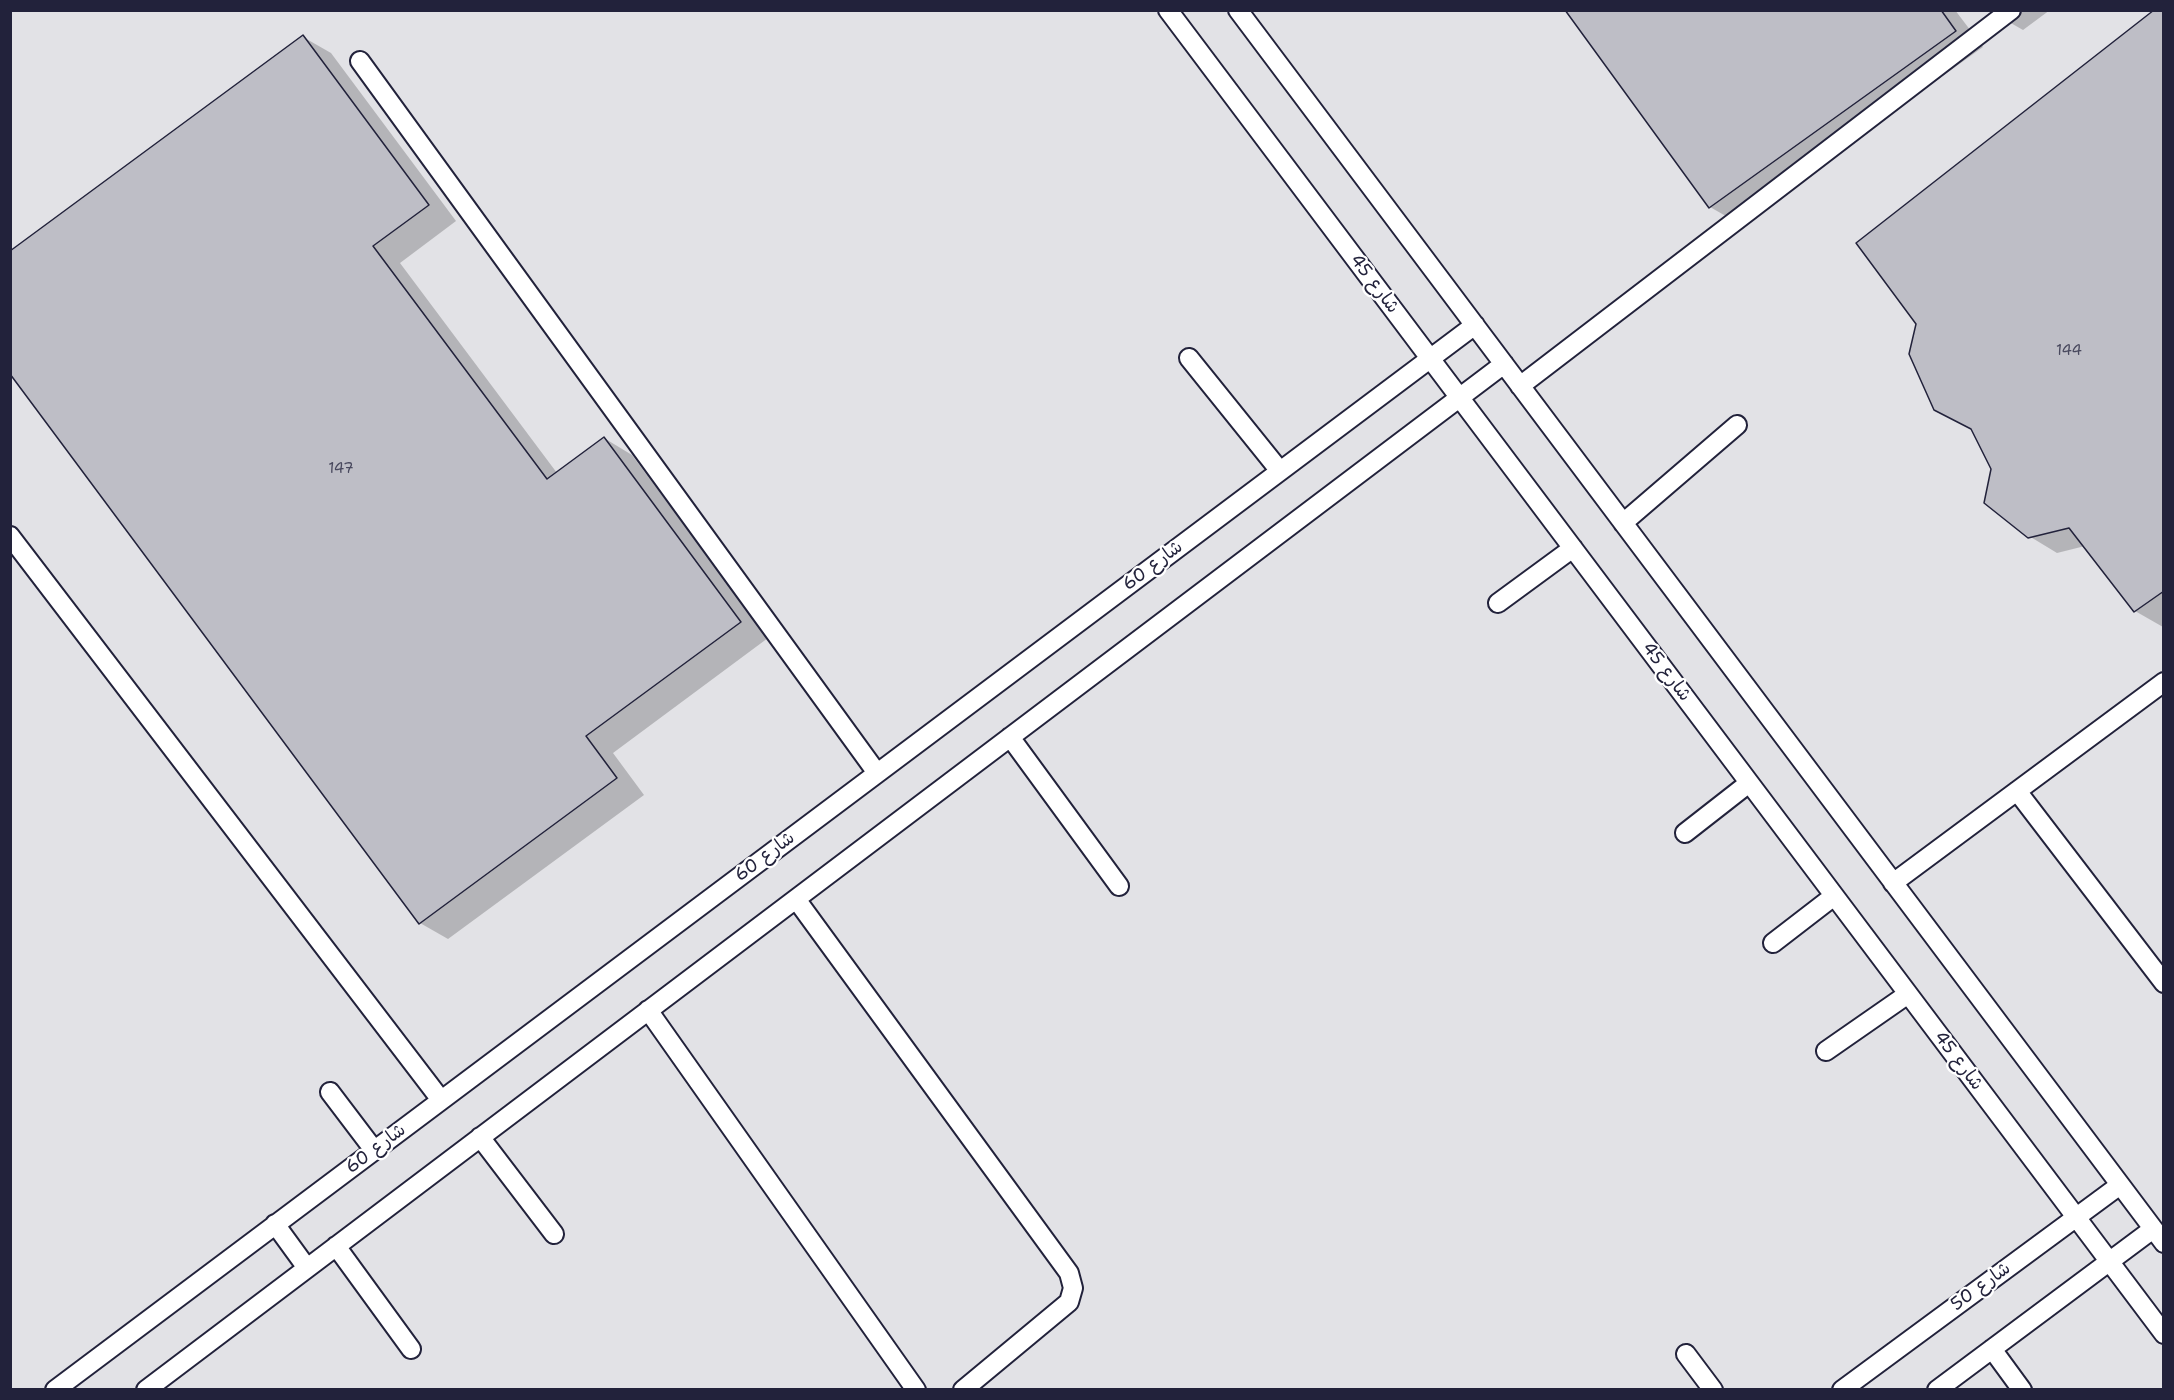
<!DOCTYPE html>
<meta charset="utf-8">
<style>
body{margin:0}
#map{position:relative;width:2174px;height:1400px;overflow:hidden;background:#f2f2f3;font-family:"Shantell Sans",sans-serif}
canvas{display:block}
.frame{position:absolute;inset:0;border:12px solid #22223b;pointer-events:none}
</style>
<div id="map">
<canvas width="2174" height="1400"></canvas>
<div class="frame"></div>
</div>
<script>
const c = document.querySelector('canvas').getContext('2d');
c.lineJoin = 'round';
function fill(path, color) {
  c.fillStyle = color;
  c.fill(path, 'evenodd');
}
function trace(path, color, width, dash) {
  c.strokeStyle = color;
  c.lineWidth = width;
  c.lineCap = dash ? 'butt' : 'round';
  c.setLineDash(dash || []);
  c.stroke(path);
}
function label(font, color, halo, rows, align = 'center') {
  c.font = font + ' "Shantell Sans","Playpen Sans Arabic",sans-serif';
  c.lineWidth = 4.5;
  c.setLineDash([]);
  c.textBaseline = 'middle';
  c.strokeStyle = halo;
  c.fillStyle = color;
  for (const [text, x, y, turn = 0] of rows) {
    c.save();
    c.translate(x, y);
    c.rotate((+turn || 0) * Math.PI / 180);
    c.textAlign = isNaN(turn) ? turn : align;
    if (halo) c.strokeText(text, 0, 0);
    c.fillText(text, 0, 0);
    c.restore();
  }
}
fill(new Path2D(`
 M10,11H2163V1389H11Z`), '#e2e2e6');
fill(new Path2D(`
 M1567,10H1955L1983,47L1738,223L1710,207Z
 M1992,10H2050L2023,30L1995,14Z
 M2164,10V627H2163L2135,611L2085,546L2057,553L2029,536L1974,431L1935,409Z
 M303,37L331,53L456,221L400,263L557,473L604,438L632,455L768,638L613,753L644,795L448,939L420,923Z`), '#0003');
const building = new Path2D(`
 M1565,10H1941L1956,31L1709,208Z
 M2154,10H2164V591L2134,612L2069,528L2028,538L1984,503L1991,469L1971,429L1934,410L1909,354L1916,324L1856,243Z
 M303,35L429,205L373,246L547,479L604,437L741,622L586,736L617,778L419,924L10,374V251Z`);
fill(building, '#bebec6');
trace(building, '#22223b', 1.5);
const service = new Path2D(`
 M1168,10L2164,1334
 M1238,10L2164,1243
 M360,61L877,773
 M1189,358L1280,471
 M1520,386L2011,10
 M1623,523L1737,425
 M10,536L441,1100
 M1498,603L1573,548
 M1010,737L1119,886
 M2017,791L2164,983
 M1685,833L1749,783
 M1893,883L2164,682
 M796,899L1069,1273L1073,1288L1069,1302L963,1390
 M1773,943L1834,896
 M648,1010L916,1390
 M1826,1051L1908,994
 M330,1092L374,1150
 M480,1137L554,1234
 M275,1224L307,1268
 M336,1246L411,1349
 M1992,1349L2022,1390
 M1686,1354L1713,1390
 M55,1390L1475,325
 M146,1390L1504,364
 M1842,1390L2120,1185
 M1937,1390L2153,1229`);
trace(service, '#22223b', 22);
trace(service, '#fff', 18);
label('15px', '#49495e', null, [
 ["144",2069,351],
 ["147",341,469]
]);
label('18px', '#22223b', '#fff', [
 ["شارع 45",1374,284,53],
 ["شارع 60",1153,566,-37],
 ["شارع 45",1666,672,53],
 ["شارع 60",765,857,-37],
 ["شارع 45",1958,1061,53],
 ["شارع 60",376,1149,-37],
 ["شارع 50",1981,1287,-36]
]);
</script>
